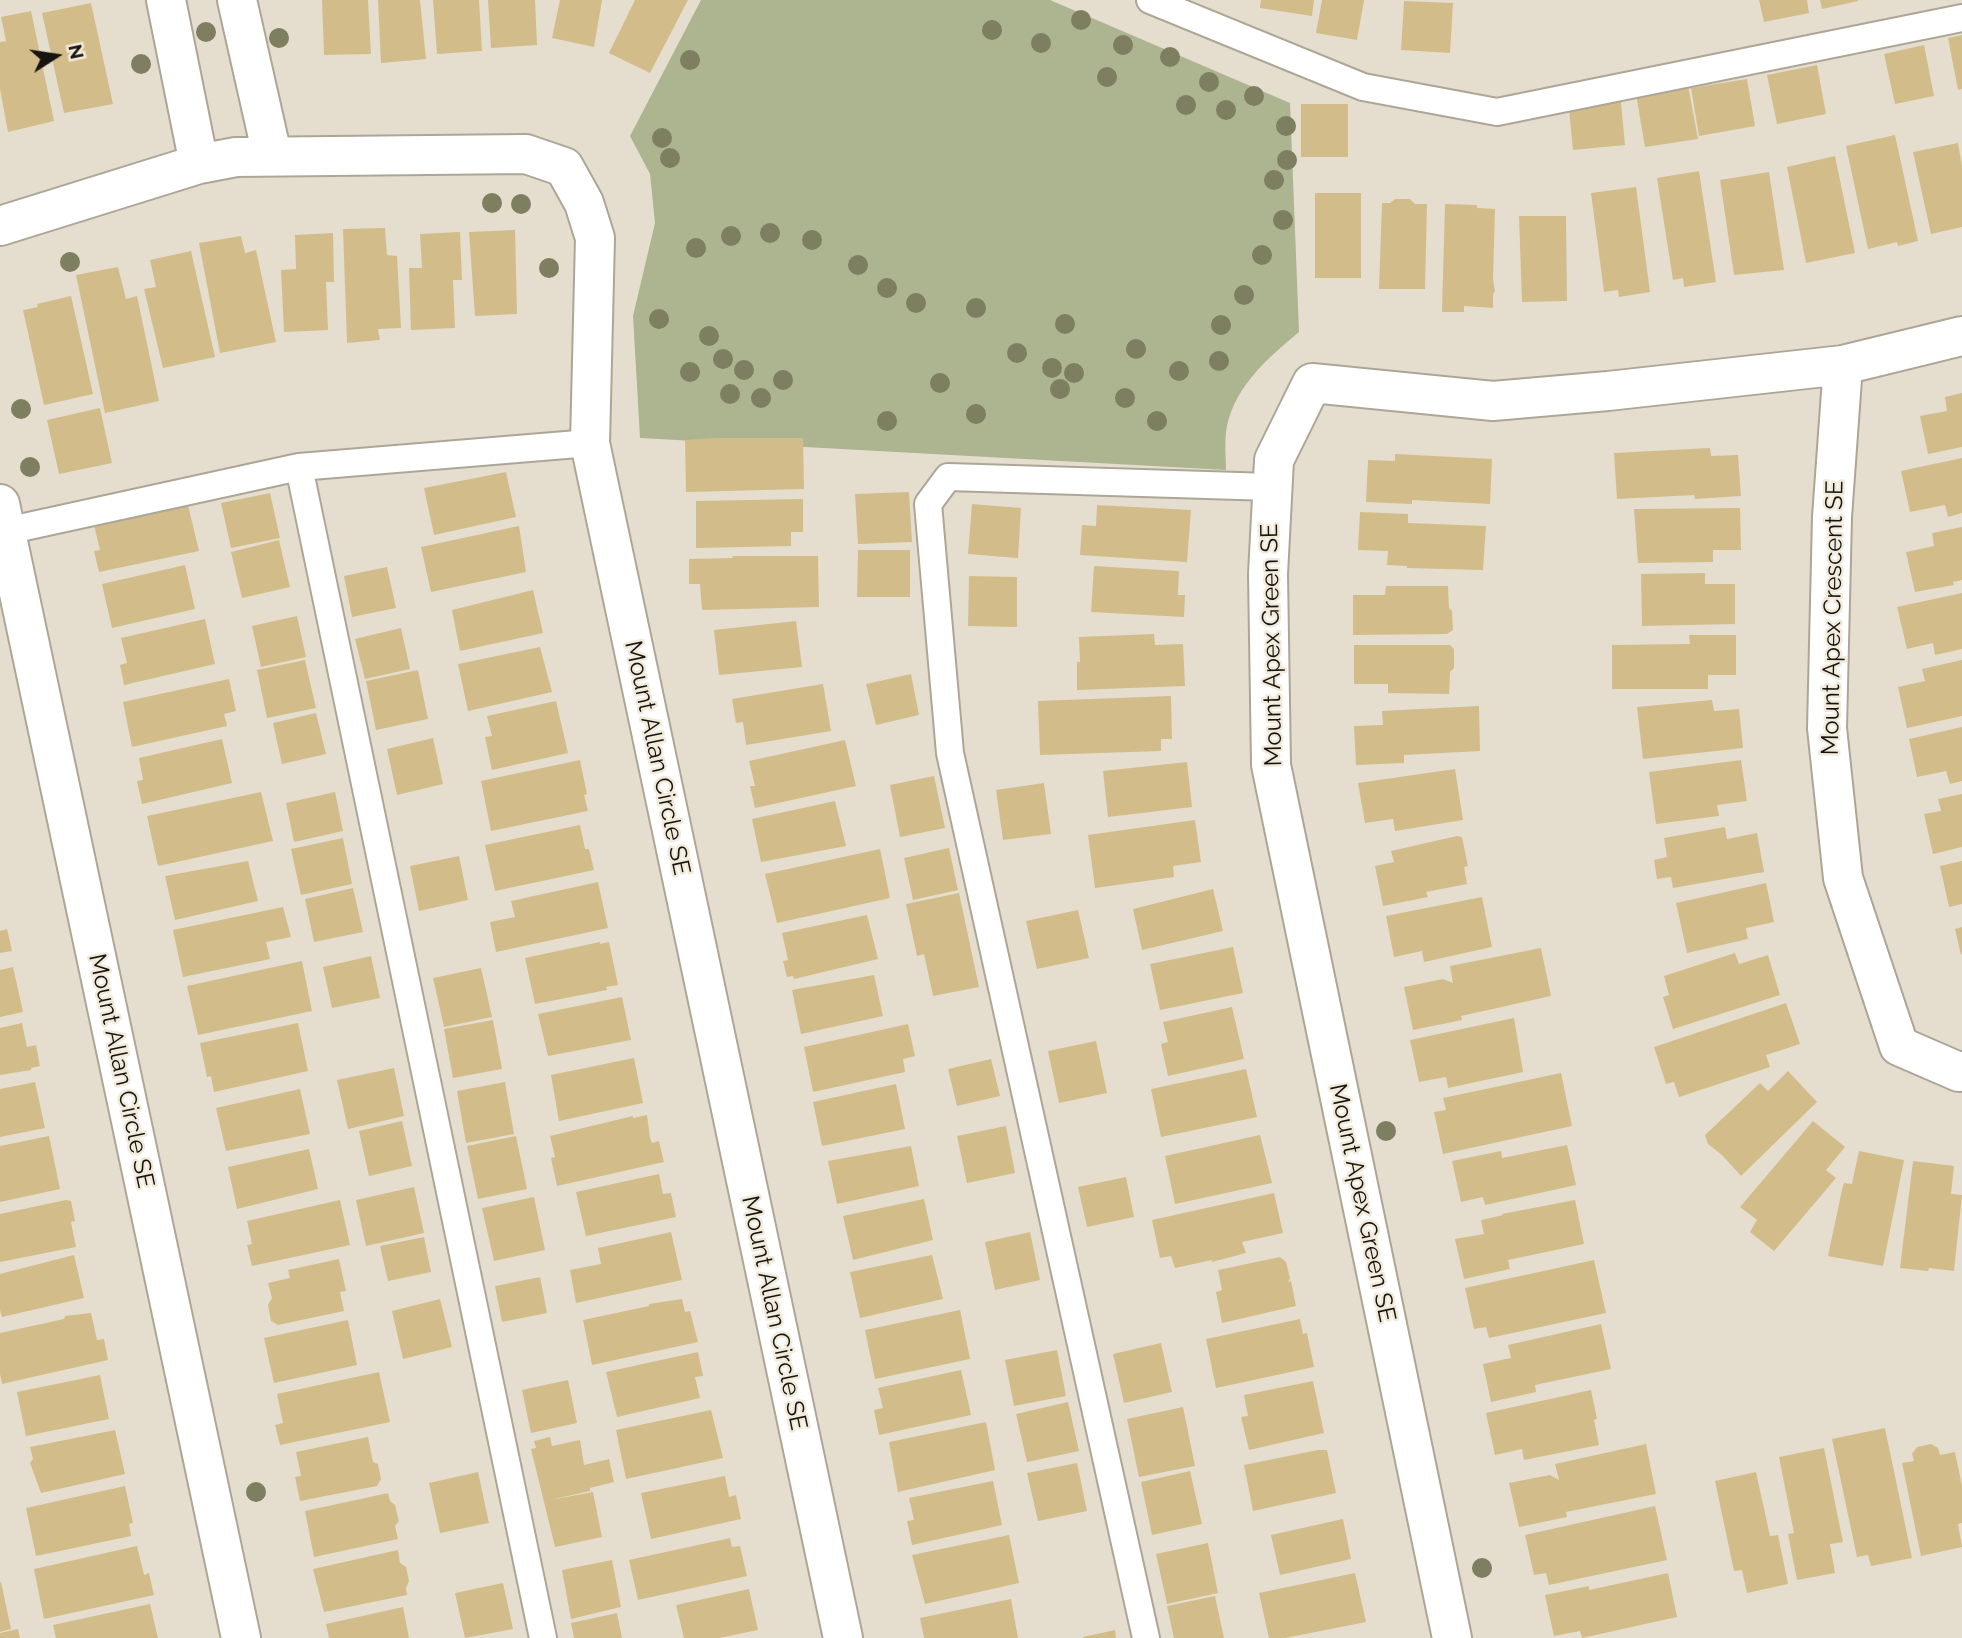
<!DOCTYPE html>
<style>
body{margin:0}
#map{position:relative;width:1962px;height:1638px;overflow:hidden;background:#e5dece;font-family:Raleway,sans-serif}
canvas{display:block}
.north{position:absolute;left:21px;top:21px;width:70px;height:70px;-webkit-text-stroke:5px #f2ebdb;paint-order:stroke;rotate:78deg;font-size:19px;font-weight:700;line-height:28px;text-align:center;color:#17140f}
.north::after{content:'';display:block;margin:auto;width:24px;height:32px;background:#17140f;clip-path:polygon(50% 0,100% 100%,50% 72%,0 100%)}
</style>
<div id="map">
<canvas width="1962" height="1638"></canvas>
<div class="north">N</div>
</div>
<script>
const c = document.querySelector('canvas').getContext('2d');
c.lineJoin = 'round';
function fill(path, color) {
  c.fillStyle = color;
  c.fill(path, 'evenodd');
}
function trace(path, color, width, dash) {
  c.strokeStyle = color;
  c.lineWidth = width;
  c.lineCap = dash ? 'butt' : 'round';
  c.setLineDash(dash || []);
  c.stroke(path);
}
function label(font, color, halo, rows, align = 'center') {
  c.font = font + ' Raleway,sans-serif';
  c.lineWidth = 5;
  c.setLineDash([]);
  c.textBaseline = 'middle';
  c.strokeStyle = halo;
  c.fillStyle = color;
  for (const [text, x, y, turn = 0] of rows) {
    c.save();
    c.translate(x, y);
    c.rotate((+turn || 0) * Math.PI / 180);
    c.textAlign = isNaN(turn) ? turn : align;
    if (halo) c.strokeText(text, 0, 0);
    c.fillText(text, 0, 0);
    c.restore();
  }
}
fill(new Path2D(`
 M701,0H1050L1290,103L1299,332C1268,358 1236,385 1227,426C1224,440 1226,457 1226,470L640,438L633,316L655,223L650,174L630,136Z`), '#adb590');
fill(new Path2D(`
 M322,0H368L371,54L324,55Z
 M378,0H420L426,59L381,63Z
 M433,0H479L482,51L437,54Z
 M488,0H535L537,45L491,48Z
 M560,0H602L594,47L552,38Z
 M635,0H688L650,73L609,53Z
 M1261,0H1314L1312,16L1260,8Z
 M1322,0H1364L1357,40L1316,33Z
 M1759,0H1807L1809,13L1764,22Z
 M1820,0H1858V1L1822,9Z
 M1404,1L1453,3L1450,53L1401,50Z
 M91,3L113,104L64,113L42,13Z
 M31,11L54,121L8,132L0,89V42L6,41L1,17Z
 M1962,35V89L1958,90L1948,38Z
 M1924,45L1934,96L1895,104L1884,54Z
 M1817,65L1826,114L1777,124L1767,75Z
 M1747,79L1755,126L1699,136L1691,88Z
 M1688,85L1698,139L1645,147L1636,94Z
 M1620,93L1625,145L1573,150L1568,99Z
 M1301,104H1348V157H1301Z
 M1895,135L1918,241L1898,246L1897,242L1868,249L1846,146Z
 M1958,143L1962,166V227L1931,234L1913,152Z
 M1835,156L1855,253L1806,263L1787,167Z
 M1699,171L1716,282L1684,287L1683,278L1673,280L1657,178Z
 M1769,172L1784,270L1734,275L1720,180Z
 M1636,187L1650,292L1619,297L1618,290L1604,292L1591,193Z
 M1315,193H1361V278H1315Z
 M1395,199H1410L1415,204H1427L1425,289H1379L1382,203H1390Z
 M1445,204L1477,205V208L1495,209L1493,279L1495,291L1493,294V308L1464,306V312H1442Z
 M1519,216H1566L1567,301L1522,302Z
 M385,228L387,255L397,256L401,328L378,329L380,340L347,343L343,229Z
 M515,230L517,314L475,316L469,232Z
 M460,232L462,280H453L455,328L411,330L409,268H422L420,234Z
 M333,233L334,282H326L328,330L284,332L281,270L296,269L295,235Z
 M241,236L245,253L256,250L276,342L220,353L199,243Z
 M191,251L215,357L163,368L144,289L156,287L150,260Z
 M118,267L126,299L137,296L159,401L105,413L76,275Z
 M71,296L93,394L44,405L23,310L38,307L37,304Z
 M1962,393V447L1928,454L1920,416L1947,411L1945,397Z
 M100,408L112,463L59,474L47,420Z
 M718,438H803L804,489L686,492L685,440Z
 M1710,448L1711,456L1738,455L1741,496L1695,499L1694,495L1617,499L1614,453Z
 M1395,454L1492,459L1490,504L1412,500V504L1366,502L1368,460L1395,461Z
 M1962,458V513L1948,517L1945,505L1910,512L1901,471Z
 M506,472L516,517L434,535L424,488Z
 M909,492L912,542L858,544L855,494Z
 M270,493L280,538L231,548L221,503Z
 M803,499V532H791V546L696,548V501Z
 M972,504L1021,508L1018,558L968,554Z
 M188,505L199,551L99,572L94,551L100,550L94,525Z
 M1097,505L1191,510L1187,562L1080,555L1082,525L1096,526Z
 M1740,508L1741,550H1713V562L1638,563L1634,509Z
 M1360,512L1408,514V523L1486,526L1483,570L1407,568V566L1387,565L1388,551L1358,550Z
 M519,526L526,572L431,592L421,547Z
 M1962,527V580L1953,582L1954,585L1915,592L1906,552L1934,546L1932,533Z
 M279,540L290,587L242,598L231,552Z
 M858,550H910V597H857Z
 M732,556H818L819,607L702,610L700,584H689V559L733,558Z
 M185,565L195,609L112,628L102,584Z
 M1094,566L1179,571L1178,595H1185L1184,617L1091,612Z
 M387,567L396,608L352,617L344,576Z
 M1705,573V584H1735V624L1642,626L1641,574Z
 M969,576L1017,577V627L968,626Z
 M1386,586H1448L1449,608L1452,611L1453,630L1447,634L1353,635V595H1385Z
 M533,590L543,633L460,651L452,610Z
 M1962,593V649L1935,655L1933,643L1907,649L1897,607Z
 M297,616L306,657L261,667L252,626Z
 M205,619L215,664L124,685L120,665L127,663L121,638Z
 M796,621L802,667L719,675L714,630Z
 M401,628L410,669L365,679L355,639Z
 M1154,634L1155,645L1183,644L1185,686L1077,690V662H1080L1079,637Z
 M1689,635H1736V675H1708V689H1612V645L1690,644Z
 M1354,645H1450L1454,649V668L1450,672L1449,694L1388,693V684H1354Z
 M540,647L552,692L468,711L458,664Z
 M305,660L316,708L267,718L257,670Z
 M1962,660V716L1907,728L1898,687L1925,681L1922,669Z
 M418,670L428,719L376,730L366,681Z
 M911,674L919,715L876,725L866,684Z
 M229,679L236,711L224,714L227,726L132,747L123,702Z
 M823,684L831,731L746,745L743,722L736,723L732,699Z
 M1171,696L1172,739H1161V751L1040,755L1038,701Z
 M1712,700L1714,711L1739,709L1743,748L1643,759L1637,707Z
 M556,701L568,753L492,770L485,737L492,736L487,716Z
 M1479,706L1480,751L1404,755V763L1356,765L1354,726L1383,725L1382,711Z
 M316,713L326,754L282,764L273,723Z
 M1962,727V781L1950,784L1946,771L1917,777L1909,739Z
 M433,738L443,784L397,795L387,749Z
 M222,739L232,783L142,804L137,781L143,780L139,758Z
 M845,740L856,786L755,808L750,786H755L749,761Z
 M580,760L587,794L584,795L588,811L491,831L481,781Z
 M1741,760L1747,801L1717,805L1719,816L1656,824L1649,772Z
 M1187,762L1192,807L1108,817L1103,771Z
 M1455,769L1463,820L1395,831L1393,819L1365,823L1358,783Z
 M934,776L945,828L900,837L890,785Z
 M1044,783L1051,834L1003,840L996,790Z
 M261,792L273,841L158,866L147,816Z
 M335,792L343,831L294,842L286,803Z
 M1962,794V847L1933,854L1924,814L1941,811L1938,799Z
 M835,801L846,846L761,862L752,819Z
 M1195,820L1201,862L1173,866L1174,877L1095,888L1088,835Z
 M580,825L585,849H589L594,870L495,891L485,845Z
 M1725,827L1727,839L1757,833L1764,872L1673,888L1671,877L1657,879L1654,860L1667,857L1664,838Z
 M1457,836L1462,837L1468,866L1464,867L1467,884L1426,892L1428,897L1383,906L1375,866L1394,862L1391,851Z
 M343,838L352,884L301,895L291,849Z
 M949,848L958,890L913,900L904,858Z
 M880,849L890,898L777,923L765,874Z
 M459,856L468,900L419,911L410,866Z
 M248,861L258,901L175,920L165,876Z
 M1962,861V904L1949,907L1940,866Z
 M598,882L608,928L496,952L490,922L515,917L511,901Z
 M1766,883L1774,922L1746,928L1748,939L1687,953L1676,903Z
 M353,888L363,932L314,942L305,899Z
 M1213,889L1223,931L1142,950L1133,909Z
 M959,893L979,987L933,996L924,954L917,956L906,904Z
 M1482,897L1492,947L1424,962L1422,951L1394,957L1386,916Z
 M283,907L291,937L266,942L270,959L183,977L173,930Z
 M1078,910L1089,958L1037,969L1026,921Z
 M867,915L878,959L794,979L793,976L787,977L783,961L788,960L782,933Z
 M1962,927V954L1961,955L1955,929Z
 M7,929L12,951L0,953V931Z
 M600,942V944L609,942L618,985L606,987L607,990L535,1004L525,958Z
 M1233,947L1243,993L1160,1010L1150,964Z
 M1541,948L1551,996L1461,1016L1462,1020L1413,1030L1404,987L1443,979L1453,983L1450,966Z
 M1735,953L1739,964L1768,955L1780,995L1673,1029L1663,997L1669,995L1664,976Z
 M371,956L380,998L332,1008L323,967Z
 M302,961L312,1011L198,1035L187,986Z
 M13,967L23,1012L0,1017V970Z
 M481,968L492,1017L444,1027L433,978Z
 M874,975L883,1016L801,1034L792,990Z
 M622,997L631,1040L548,1056L538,1014Z
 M1786,1003L1800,1044L1766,1055L1770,1067L1679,1097L1674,1082L1666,1084L1654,1047Z
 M1232,1007L1244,1059L1168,1076L1161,1044L1168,1042L1163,1022Z
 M1514,1018L1523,1072L1448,1088L1446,1077L1419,1082L1410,1040Z
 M493,1020L502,1069L453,1078L444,1029Z
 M22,1023L27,1047L36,1045L40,1066L31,1068V1070L0,1075V1028Z
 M298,1023L308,1071L214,1092L211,1076L207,1077L200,1043Z
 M908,1024L915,1056L903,1059L905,1072L813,1092L804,1047Z
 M1096,1041L1107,1093L1059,1103L1048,1051Z
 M634,1058L643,1103L559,1121L551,1075Z
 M991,1059L1000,1096L957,1106L948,1069Z
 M394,1068L404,1116L348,1129L337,1080Z
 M1246,1069L1257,1117L1161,1137L1151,1089Z
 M1788,1071L1817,1102L1741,1176L1722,1155L1708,1144L1705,1135L1760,1083L1768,1091Z
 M1561,1073L1572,1126L1443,1154L1434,1112L1446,1110L1443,1098Z
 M35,1082L45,1128L0,1137V1089Z
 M505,1082L514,1134L466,1143L457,1091Z
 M896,1084L905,1129L822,1146L813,1102Z
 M300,1089L310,1134L226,1151L216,1108Z
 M647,1115L650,1138L652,1143L659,1141L664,1162L557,1186L551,1158L555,1157L550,1136L633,1116V1118Z
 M402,1121L412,1166L369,1176L359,1131Z
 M1813,1121L1845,1147L1826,1170L1836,1178L1774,1251L1750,1232L1757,1220L1740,1207Z
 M1006,1126L1015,1173L967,1183L957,1136Z
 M1260,1135L1272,1183L1175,1204L1165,1156Z
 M49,1136L60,1189L0,1202V1146Z
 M516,1136L527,1189L478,1199L467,1146Z
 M1567,1145L1576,1185L1485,1205L1483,1197L1461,1202L1452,1161L1501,1151L1502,1158Z
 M911,1146L919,1186L837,1204L828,1161Z
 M309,1149L318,1189L237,1209L228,1167Z
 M1859,1151L1904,1160L1883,1266L1828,1256L1842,1190L1844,1183L1852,1184Z
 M1913,1161L1954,1166L1951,1194L1962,1195L1954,1271L1929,1268L1928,1271L1900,1268Z
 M659,1174L663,1194L671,1193L676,1217L586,1236L576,1192Z
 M1126,1177L1134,1217L1087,1227L1078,1187Z
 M414,1187L424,1233L366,1246L356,1200Z
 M1274,1193L1283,1233L1242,1242L1246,1253L1212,1262V1260L1175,1268L1171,1256L1160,1258L1152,1220Z
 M534,1197L545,1250L494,1261L482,1208Z
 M924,1199L933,1240L853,1260L843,1216Z
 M66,1200L71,1201L75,1221L71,1222L76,1247L0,1262V1214Z
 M340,1200L350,1245L252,1266L247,1245L252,1244L247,1221Z
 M1575,1200L1584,1244L1508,1260L1510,1269L1464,1279L1455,1239L1484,1234L1481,1220L1503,1215L1502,1214Z
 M671,1232L682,1280L576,1303L570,1270L601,1264L598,1248Z
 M1030,1232L1040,1280L995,1290L985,1242Z
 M424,1237L431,1272L388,1281L380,1246Z
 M74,1255L84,1298L2,1317L0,1310V1274Z
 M932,1255L943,1299L860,1318L850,1272Z
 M1280,1257L1286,1262L1290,1278L1288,1282L1291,1281L1296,1306L1222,1323L1216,1292L1222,1290L1218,1270Z
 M339,1259L346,1291L340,1292L344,1311L278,1325L271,1321L268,1305L272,1298L268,1283L290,1278L288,1270Z
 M1594,1260L1606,1313L1489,1338L1486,1327L1474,1329L1465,1288Z
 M540,1277L547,1313L502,1322L495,1286Z
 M440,1299L452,1347L403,1359L392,1311Z
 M682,1299L685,1312L690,1311L698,1342L592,1365L583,1320L649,1306V1304Z
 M960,1310L970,1359L875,1379L865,1330Z
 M91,1313L97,1340L104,1339L108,1360L2,1384L0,1374V1333L64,1319L65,1316Z
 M1300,1319L1303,1334L1307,1333L1314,1367L1216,1388L1206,1339Z
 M348,1320L357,1365L274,1383L264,1338Z
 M1601,1324L1611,1369L1535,1385L1536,1392L1491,1402L1483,1364L1511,1358L1508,1345Z
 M1161,1343L1172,1392L1124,1403L1113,1354Z
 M1057,1350L1066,1396L1014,1406L1005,1360Z
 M698,1352L703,1376L695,1377L700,1398L617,1417L606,1372Z
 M961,1370L971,1415L879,1435L874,1410L883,1408L878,1388Z
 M379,1372L390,1422L280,1445L275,1425L283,1423L277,1394Z
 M100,1375L109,1419L26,1436L17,1392Z
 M568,1380L577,1423L531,1433L522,1390Z
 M1313,1381L1324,1433L1249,1450L1241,1417L1248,1416L1244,1395Z
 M1591,1390L1597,1419L1594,1420L1599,1445L1524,1460L1522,1449L1495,1455L1486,1413Z
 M1068,1402L1079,1451L1027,1462L1016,1414Z
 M1183,1407L1195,1466L1139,1477L1127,1419Z
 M711,1410L723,1458L626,1479L616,1430Z
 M986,1422L995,1470L898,1492L889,1442Z
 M1885,1428L1912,1558L1871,1566L1868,1555L1857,1557L1832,1439Z
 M115,1430L125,1474L41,1493L30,1463L33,1459L30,1447Z
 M368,1437L373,1462L378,1464L381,1479L377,1486L300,1501L295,1477L301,1476L296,1452Z
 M550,1437L552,1446L580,1440L584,1465L609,1459L614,1482L590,1488V1491L550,1500L593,1492L602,1537L555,1547L531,1449L536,1448L534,1441Z
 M1646,1444L1656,1494L1566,1512L1567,1517L1519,1527L1509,1483L1550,1475L1559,1480L1555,1464Z
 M1931,1444L1938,1448L1940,1455L1955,1452L1962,1486V1523L1958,1524L1962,1547L1921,1556L1902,1463L1914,1461L1912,1454L1917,1447Z
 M1824,1448L1843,1542L1830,1544L1835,1573L1797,1580L1788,1534L1794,1533L1779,1457Z
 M1318,1450H1327L1336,1493L1253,1511L1244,1465Z
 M1077,1463L1087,1511L1038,1521L1027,1473Z
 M1190,1471L1202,1524L1152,1535L1141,1482Z
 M478,1472L489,1523L440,1533L429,1483Z
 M1756,1472L1770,1536L1778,1535L1788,1584L1747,1593L1742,1570L1734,1571L1715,1481Z
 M725,1476L729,1497L736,1495L741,1519L651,1539L641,1493Z
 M993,1481L1002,1525L912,1545L907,1521L914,1520L909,1498Z
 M125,1486L133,1523L129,1524L131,1536L36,1556L26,1508Z
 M388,1493L390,1501L395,1505L399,1521L395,1526L398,1539L314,1557L305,1511Z
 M1655,1506L1667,1560L1549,1585L1546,1573L1534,1575L1525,1535Z
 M1343,1519L1351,1559L1280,1575L1271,1535Z
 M1009,1535L1019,1583L925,1604L912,1555Z
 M730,1538L732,1547L740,1546L747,1576L638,1600L629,1560Z
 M1208,1543L1218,1593L1167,1604L1156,1554Z
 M137,1546L144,1575L149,1573L154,1595L44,1619L34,1569Z
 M398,1550L400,1563L406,1567L409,1581L406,1588L407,1595L324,1612L313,1569Z
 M612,1560L621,1607L571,1619L562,1570Z
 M1355,1573L1366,1622L1285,1638H1269L1259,1593Z
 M1668,1573L1677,1617L1582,1638L1580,1631L1554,1636L1545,1595L1589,1586V1590Z
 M1,1582L11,1629L0,1632V1583Z
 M503,1583L513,1629L465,1638L455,1593Z
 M749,1589L758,1630L719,1638H684L676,1605Z
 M1215,1596L1224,1638H1174L1167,1606Z
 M1011,1599L1018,1638H924L920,1618Z
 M150,1604L158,1638H56L53,1625Z
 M403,1607L409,1638H329L326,1624Z
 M617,1613L622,1638H574L571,1623Z
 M18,1629L20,1638H0V1633Z
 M1115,1630L1116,1638H1083V1637Z`), '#d2bd8a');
const service = new Path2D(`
 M1150,0L1363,87L1497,112L1962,18
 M299,467L543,1638
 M6,531L299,467L590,443
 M1146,1638L950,753L928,504L948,477L1271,487`);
const minor = new Path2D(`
 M166,0L199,164
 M237,0L272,155
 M0,226L199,164L236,157L526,154L564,167L584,203L595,238L590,443L843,1638
 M1843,365L1832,517L1827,728L1843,878L1899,1046L1959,1072L1962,1071
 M0,504L241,1638
 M1452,1638L1271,765L1268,574L1274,460L1312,383L1493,401L1608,391L1843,365L1962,336`);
trace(service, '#ada697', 30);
trace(minor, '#ada697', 42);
trace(service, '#fff', 26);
trace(minor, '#fff', 38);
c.fillStyle = '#7e7e60';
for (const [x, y] of [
 [1081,20],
 [992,30],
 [206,32],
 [279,38],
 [1041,43],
 [1123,45],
 [1170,57],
 [690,60],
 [141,64],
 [1107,77],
 [1209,82],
 [1254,96],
 [1186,105],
 [1226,110],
 [1286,126],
 [662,138],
 [670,158],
 [1287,160],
 [1274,180],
 [492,203],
 [521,204],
 [1283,220],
 [770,233],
 [731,236],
 [812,240],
 [696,248],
 [1262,255],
 [70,262],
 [858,265],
 [549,268],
 [887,288],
 [1244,295],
 [916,303],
 [976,308],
 [659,319],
 [1065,324],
 [1221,325],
 [709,336],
 [1136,349],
 [1017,353],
 [723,359],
 [1219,361],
 [1052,368],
 [744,370],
 [1179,371],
 [690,372],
 [1074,373],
 [783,380],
 [940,383],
 [1060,389],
 [730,394],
 [761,398],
 [1125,398],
 [21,409],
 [976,414],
 [887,421],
 [1157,421],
 [30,467],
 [1386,1131],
 [256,1492],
 [1482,1568]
]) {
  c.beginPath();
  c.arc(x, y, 10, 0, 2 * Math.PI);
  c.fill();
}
label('24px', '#17140f', '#f2ebdb', [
 ["Mount Apex Crescent SE",1833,618,-89],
 ["Mount Apex Green SE",1272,645,-91],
 ["Mount Allan Circle SE",657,758,78],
 ["Mount Allan Circle SE",121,1071,78],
 ["Mount Apex Green SE",1362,1203,78],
 ["Mount Allan Circle SE",774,1313,78]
]);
</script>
